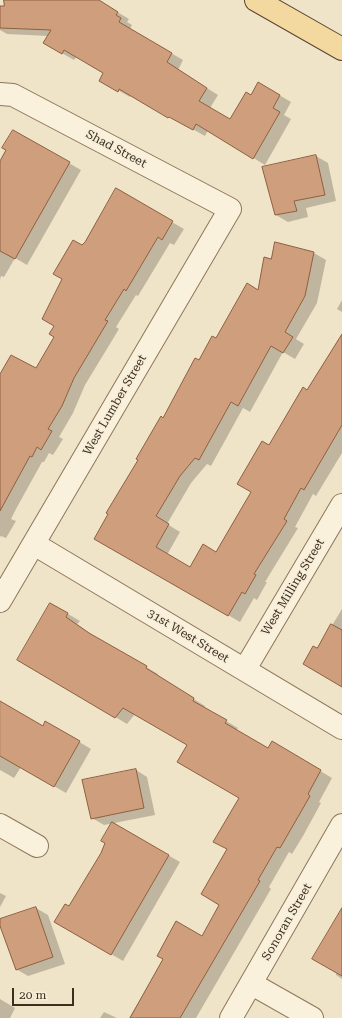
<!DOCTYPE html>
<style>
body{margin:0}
#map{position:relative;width:342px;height:1018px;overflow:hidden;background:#f0e4c8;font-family:"Roboto Serif",serif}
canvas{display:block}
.scale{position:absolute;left:12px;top:988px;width:62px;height:18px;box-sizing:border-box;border:2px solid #3d2e20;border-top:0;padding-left:5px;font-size:12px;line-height:14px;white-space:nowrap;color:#3d2e20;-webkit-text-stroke:3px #f7eed8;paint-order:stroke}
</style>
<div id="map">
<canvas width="342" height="1018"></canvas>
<div class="scale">20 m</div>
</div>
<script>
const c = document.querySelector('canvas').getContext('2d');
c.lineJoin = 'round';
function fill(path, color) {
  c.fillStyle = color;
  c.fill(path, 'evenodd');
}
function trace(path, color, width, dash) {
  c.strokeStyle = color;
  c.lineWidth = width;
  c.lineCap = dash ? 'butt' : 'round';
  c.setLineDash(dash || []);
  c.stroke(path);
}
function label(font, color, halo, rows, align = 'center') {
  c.font = font + ' "Roboto Serif",serif';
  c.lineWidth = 3.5;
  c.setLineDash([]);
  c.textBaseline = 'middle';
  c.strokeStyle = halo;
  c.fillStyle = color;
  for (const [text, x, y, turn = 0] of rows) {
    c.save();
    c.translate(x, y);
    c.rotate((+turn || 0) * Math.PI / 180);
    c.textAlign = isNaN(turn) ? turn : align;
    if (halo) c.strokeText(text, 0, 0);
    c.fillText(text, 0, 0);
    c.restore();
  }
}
fill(new Path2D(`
 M5,0H97L129,19L127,22L132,25L130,29L183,60L178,70L218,95L210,108L230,120L251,96L259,83L291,102L284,115L291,119L265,165L208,130L205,136L131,95L130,97L100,80L105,72L77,56L74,60L44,43L48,36L7,34L0,30V7H5Z
 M13,131L81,170L27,265L15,258L4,277L1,276L0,280V165L8,150Z
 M316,156L328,163L336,201L306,208L308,217L288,222L276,215L264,168Z
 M116,190L184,229L174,245L170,243L138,296L136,295L116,327L119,329L85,385L73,413L59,437L63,439L53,455L49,453L44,462H42L16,509L11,519L16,521L6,538L1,536L0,537V376L37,369L56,336L55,326L82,247Z
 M276,244L314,253L326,260L317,303L296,339L304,344L295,359L283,352L250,412L243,408L211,466L207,464L191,483L167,524L180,532L167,555L190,568L216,553L252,492L269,446L308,391L342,356V453L316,496L313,494L295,527L298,528L265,582H267L257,600L254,598L240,622L96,538L163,419L199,361L258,291L272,260Z
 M342,300V312L337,309Z
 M51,604L80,621L77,624L101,641L158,674L157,676L205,706L204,708L238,728L236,731L268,749L272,742L332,778L319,802L321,803L303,836L292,854L289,852L269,887L271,889L196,1018H129L164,959L202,937L221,904L228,849L240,798L188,744L135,714L127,724L19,659Z
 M342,609V686L317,650Z
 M0,703L43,727L46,722L91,749L66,793L21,767L14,778L0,770Z
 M136,770L147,777L155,815L104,825L92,818Z
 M112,823L180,862L123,961L56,922L69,908L102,853Z
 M0,893L6,896L0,907Z
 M36,908L48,915L65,964L28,976L16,969L0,919Z
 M342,910V979L336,975Z
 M0,999L15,1008L10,1018H0Z
 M104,1012L117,1018H100Z`), '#0003');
const building = new Path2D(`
 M4,0H99L118,12L116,15L121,18L119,22L172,53L167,62L207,88L199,101L230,119L246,92L251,95L258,82L280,95L273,108L280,112L253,159L196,124L193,130L169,117L168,118L119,89L118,92L99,81L103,73L64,50L62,54L43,43L51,30L0,28V6H4Z
 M13,130L70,162L15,259L0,251V161L6,150L2,148Z
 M316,155L325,195L294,201L297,211L275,215L262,167Z
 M116,188L173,221L162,240L158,237L126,291L124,289L105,320L108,321L74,378L62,406L48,429L52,431L41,450L37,447L32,457L30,456L0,511V374L11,355L36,368L54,337L49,334L54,326L42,319L62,279L53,274L73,240L82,245L85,242Z
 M275,242L314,252L305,296L285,332L293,337L283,353L271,346L238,406L231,402L199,460L195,458L180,476L156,516L169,524L156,547L190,567L203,544L216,552L251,492L237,484L262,441L269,445L303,387L307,390L342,334V425L304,490L301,488L284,519L287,521L254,574L256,575L245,594L242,592L228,616L94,539L108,514L106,513L138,460L136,459L161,416L163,418L195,358L199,360L212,336L216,338L247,283L258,290L264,257L271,259Z
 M50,603L68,613L66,617L89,633L147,666L146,668L194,698L193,701L227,720L225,723L268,748L272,741L321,770L308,794L310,796L291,829L280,848L277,847L258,880L260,881L180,1018H130L163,959L157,956L176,921L202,936L219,905L201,894L227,849L213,842L239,798L177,762L187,745L123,708L115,718L17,660Z
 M331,624L342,630V687L303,664L313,646L317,648Z
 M0,701L43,726L45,721L80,741L54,787L0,756Z
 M136,769L144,808L91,819L82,780Z
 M112,822L169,855L111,955L54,922L65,904L69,906L101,853L105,843L101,841Z
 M36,907L53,957L16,970L0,926V919Z
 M342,908V976L312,959Z`);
fill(building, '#cf9f7d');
trace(building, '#8d5f41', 1);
const minor = new Path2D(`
 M0,94L13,95L230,209L0,601
 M34,544L342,728
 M245,669L342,505
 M0,825L37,846
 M252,984L312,1018
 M231,1018L342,825`);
const primary = new Path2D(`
 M256,0L342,49`);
trace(minor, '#8d765c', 24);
trace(primary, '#5b4430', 24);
trace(minor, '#faf1dc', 22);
trace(primary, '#f3d9a0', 22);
label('12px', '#3d2e20', '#f7eed8', [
 ["Shad Street",116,149,28],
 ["West Lumber Street",115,405,-60],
 ["West Milling Street",293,587,-59],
 ["31st West Street",188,636,31],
 ["Sonoran Street",287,922,-60]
]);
</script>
